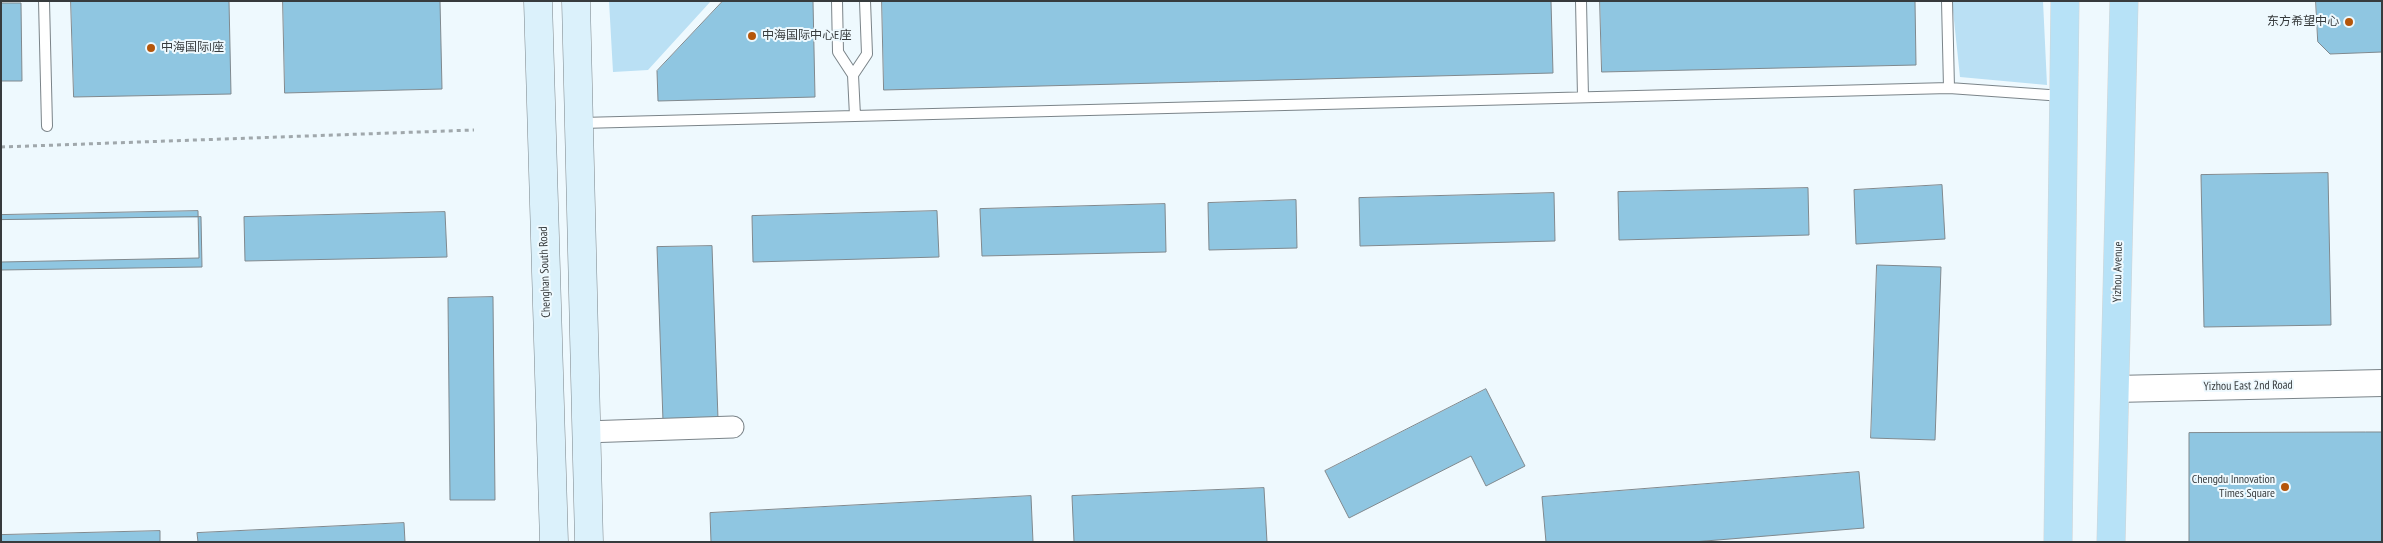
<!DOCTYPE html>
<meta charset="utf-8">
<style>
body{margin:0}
#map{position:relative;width:2383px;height:543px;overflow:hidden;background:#eef9fe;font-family:"PT Sans Narrow",sans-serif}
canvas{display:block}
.frame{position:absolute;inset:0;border:2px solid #373b3d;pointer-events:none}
</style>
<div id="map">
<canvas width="2383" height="543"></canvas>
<div class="frame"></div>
</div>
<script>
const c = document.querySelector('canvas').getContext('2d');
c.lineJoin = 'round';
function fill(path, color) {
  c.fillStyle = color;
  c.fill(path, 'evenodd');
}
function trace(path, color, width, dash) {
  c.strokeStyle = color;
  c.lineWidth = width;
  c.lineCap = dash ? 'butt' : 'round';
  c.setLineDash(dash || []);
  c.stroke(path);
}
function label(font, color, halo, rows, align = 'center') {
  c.font = font + ' "PT Sans Narrow","Noto Sans SC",sans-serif';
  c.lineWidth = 4;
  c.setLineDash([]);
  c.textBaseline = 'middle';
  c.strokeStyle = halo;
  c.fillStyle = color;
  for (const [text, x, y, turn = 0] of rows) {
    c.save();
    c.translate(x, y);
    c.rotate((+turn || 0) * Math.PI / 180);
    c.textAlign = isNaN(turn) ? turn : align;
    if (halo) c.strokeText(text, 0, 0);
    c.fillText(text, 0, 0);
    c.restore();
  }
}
fill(new Path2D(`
 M609,1H711L648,70L613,72Z
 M1952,1H2043L2047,85L1960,77Z`), '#bae0f4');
const building = new Path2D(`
 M71,1H229L231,94L74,97Z
 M283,1H440L442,89L285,93Z
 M723,1H813L815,97L658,101L657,71Z
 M882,1H1551L1553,73L884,90Z
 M1600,1H1915L1916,65L1602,72Z
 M2316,1H2382V52L2330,54L2318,42Z
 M1,3H21L22,81H1Z
 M2328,173L2331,325L2204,327L2201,175Z
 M1942,185L1945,239L1856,244L1854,190Z
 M1808,188L1809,235L1619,240L1618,192Z
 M1554,193L1555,241L1360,246L1359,198Z
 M1296,200L1297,248L1209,250L1208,203Z
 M1165,204L1166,252L982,256L980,209Z
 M198,211L199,258L1,262V215Z
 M937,211L939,257L753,262L752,216Z
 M445,212L447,257L245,261L244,217Z
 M201,217L202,267L1,270V220Z
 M712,246L718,419L663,421L657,247Z
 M1877,265L1941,267L1935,440L1871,438Z
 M493,297L495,500H450L448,298Z
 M1486,389L1525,466L1486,486L1471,456L1349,518L1325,471Z
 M2366,432H2382V542H2189V433Z
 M1859,472L1864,528L1693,542H1546L1542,497Z
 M1264,488L1267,542H1074L1072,496Z
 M1031,496L1033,542H711L710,513Z
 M404,523L405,542H198L197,533Z
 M160,531V542H1V535Z`);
fill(building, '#8fc6e1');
trace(building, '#80898e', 1);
const service = new Path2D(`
 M44,1L47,126
 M837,1L838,52L853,75L867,54L865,1
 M1581,1L1583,97
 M1947,1L1949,88L2063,96
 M853,75L855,116
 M581,123L1949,88`);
const minor = new Path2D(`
 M585,432L733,427`);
const tertiary = new Path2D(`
 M2115,389L2382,383`);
const secondary = new Path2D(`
 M538,1L554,542
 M576,1L589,542`);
const primary = new Path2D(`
 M2058,542L2065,1
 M2111,542L2124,1`);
trace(service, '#7b8489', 12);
trace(minor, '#7b8489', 23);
trace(tertiary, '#7b8489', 28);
trace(secondary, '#7b8489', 29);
trace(primary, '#d3d4d4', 29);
trace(new Path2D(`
 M1,147L474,130`), '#a0a8ac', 3, [4, 4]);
trace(service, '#fff', 10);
trace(minor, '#fff', 21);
trace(tertiary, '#fff', 26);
trace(secondary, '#dbf1fb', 28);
trace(primary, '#b7e2f7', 28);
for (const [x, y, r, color] of [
 [2349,22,5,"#b5560b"],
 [752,36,5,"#b5560b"],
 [151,48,5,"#b5560b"],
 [2285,487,5,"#b5560b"]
]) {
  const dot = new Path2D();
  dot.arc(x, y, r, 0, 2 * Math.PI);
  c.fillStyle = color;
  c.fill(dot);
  trace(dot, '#eef9fe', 2);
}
label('12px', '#373b3d', '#eef9fe', [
 ["东方希望中心",2339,22],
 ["中海国际中心E座",762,36,"left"],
 ["中海国际I座",161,48,"left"],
 ["Chengdu Innovation",2275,480],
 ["Times Square",2275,494]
], 'right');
label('12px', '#373b3d', '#eef9fe', [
 ["Chenghan South Road",545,272,-92],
 ["Yizhou Avenue",2118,272,-89],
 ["Yizhou East 2nd Road",2248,386,-1]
]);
</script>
